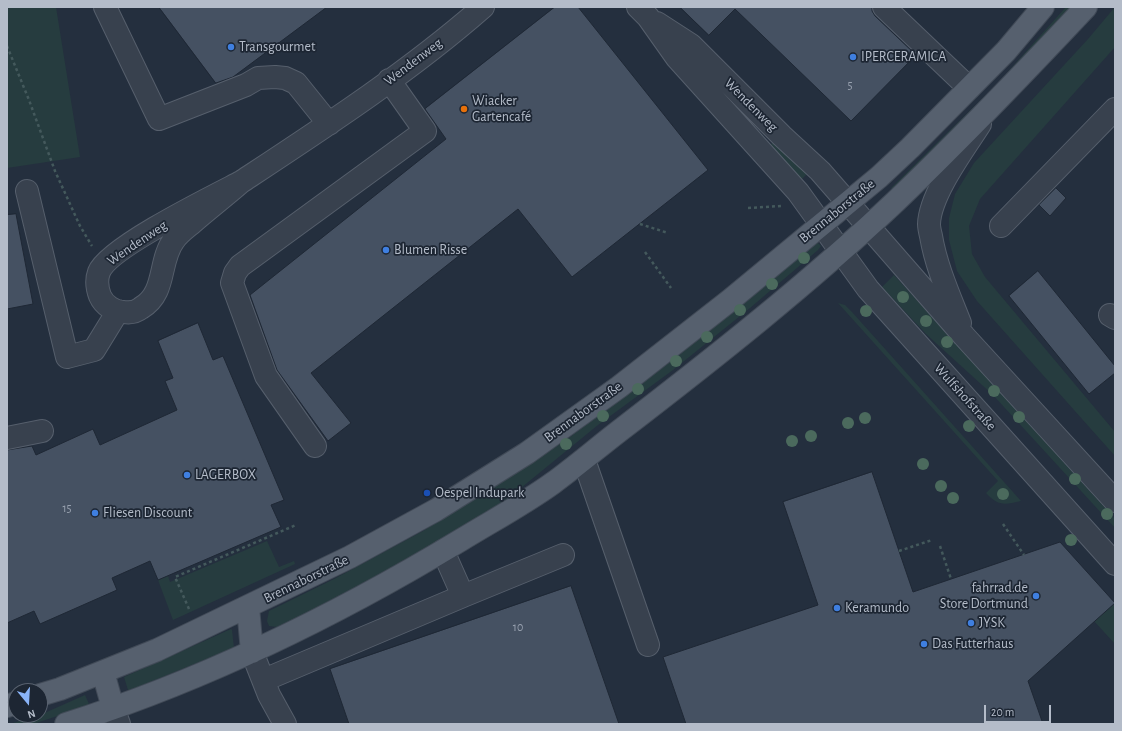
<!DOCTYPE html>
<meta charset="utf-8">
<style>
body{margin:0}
#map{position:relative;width:1122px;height:731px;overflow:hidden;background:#242f3e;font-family:"Alegreya Sans",sans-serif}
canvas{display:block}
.frame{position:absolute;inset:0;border:8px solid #b4bcc9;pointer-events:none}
.north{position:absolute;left:8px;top:683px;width:40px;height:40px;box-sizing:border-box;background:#1d2633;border:1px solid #59626f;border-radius:50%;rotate:162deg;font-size:11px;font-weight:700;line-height:16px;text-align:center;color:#b4bcc9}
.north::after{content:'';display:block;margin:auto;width:14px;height:18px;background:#8ab4f8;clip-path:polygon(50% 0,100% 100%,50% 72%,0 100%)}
.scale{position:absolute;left:984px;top:705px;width:67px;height:18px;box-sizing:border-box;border:2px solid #b4bcc9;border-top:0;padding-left:5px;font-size:12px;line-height:14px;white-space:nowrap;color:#b4bcc9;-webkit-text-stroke:3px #1d2633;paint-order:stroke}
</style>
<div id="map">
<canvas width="1122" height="731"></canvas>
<div class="frame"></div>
<div class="north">N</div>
<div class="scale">20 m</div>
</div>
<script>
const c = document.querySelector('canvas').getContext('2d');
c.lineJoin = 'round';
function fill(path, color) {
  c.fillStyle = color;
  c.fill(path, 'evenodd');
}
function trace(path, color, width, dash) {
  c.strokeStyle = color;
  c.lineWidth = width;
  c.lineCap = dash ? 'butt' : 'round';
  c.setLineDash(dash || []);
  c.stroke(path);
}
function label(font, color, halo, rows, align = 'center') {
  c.font = font + ' "Alegreya Sans",sans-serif';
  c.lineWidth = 3.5;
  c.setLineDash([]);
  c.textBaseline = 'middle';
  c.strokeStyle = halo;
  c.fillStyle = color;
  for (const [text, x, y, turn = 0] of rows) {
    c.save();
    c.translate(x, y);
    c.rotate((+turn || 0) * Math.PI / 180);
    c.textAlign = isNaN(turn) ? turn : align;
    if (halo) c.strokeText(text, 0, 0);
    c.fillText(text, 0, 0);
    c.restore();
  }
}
fill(new Path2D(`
 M7,7H56L80,157L7,168Z
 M1066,7H1075L896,193L891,188L997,84Z
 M1115,7V47L980,199L969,226L972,254L985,277L1115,432V456L977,301L957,271L949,240V218L955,194L974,163L1088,39Z
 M774,140L808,173L801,180L771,146L772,142Z
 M818,243L821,246L818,250L750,308L673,370L598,425L516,492L479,518L420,553L305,614L277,627L269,626L267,621L269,611L334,579L423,531L563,442L674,359L815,244Z
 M894,275L1115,519V528L993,395L926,334L882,287Z
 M838,303L845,305L852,312L1021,501C1004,505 998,506 986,493L998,481Z
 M267,541L279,567L294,561L295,564L173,620L158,580L168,576L170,582Z
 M1115,603V644L1094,621Z
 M231,629L232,630L234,648L133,689L128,690L124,677Z
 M85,695L89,704L88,706L33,724H10L40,715Z`), '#263c3f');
const building = new Path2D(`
 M159,7H327L233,77L216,83Z
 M555,7H578L708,170L572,277L518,209L311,373L351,423L328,441L277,370L250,295L446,139L425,109Z
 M680,7H872V11L875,16L916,55L851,121L735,9L709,35Z
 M1056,188L1066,198L1050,216L1039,205Z
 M16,214L33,304L7,309V215Z
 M1038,271L1115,366V373L1089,394L1009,296Z
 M198,323L213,360L223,356L284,500L271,505L281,527L158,580L150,561L112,578L117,590L40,624L34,611L7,623V450L32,446L36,455L93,429L100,445L177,410L165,381L173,378L158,341Z
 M872,472L913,592L1060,542L1115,603L1028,681L1043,724H686L663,657L818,605L783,502Z
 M571,586L619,724H349L330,669Z`);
fill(building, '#455162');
trace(building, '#1f2835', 1);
const minor = new Path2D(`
 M105,7L159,119L246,85L258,78L275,77L285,78L296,83L329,124
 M638,7L648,17L677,58L798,192L868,289L1115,564
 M884,7L969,88
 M657,23L691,45L782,136L820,171L964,336L1115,501
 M241,182C225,196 208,209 192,223C186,228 179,233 174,240C158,261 167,293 141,308C136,312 130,313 124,312C114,312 104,305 100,296C97,288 96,280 99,272C108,248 214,196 241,182Z
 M241,182C323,128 409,72 483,7
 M27,191L67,357L94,350L118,311
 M1001,226L1115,109
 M1110,315L1115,318
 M960,323C949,295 936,266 931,236C930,232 929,228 929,224C930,194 964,149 980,124
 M7,438L42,431
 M315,446L266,376L232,283L235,273L240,266L425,131L389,80
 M584,460L648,645
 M463,596L563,555
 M252,652L269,695L285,724
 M264,680L463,596L443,551
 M113,708L119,724`);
const major = new Path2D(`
 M248,607L252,652
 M103,672L113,708
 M40,695L60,689L157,650L350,557L436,510L527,453L619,387L729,301L879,177L910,148L1006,51L1043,7
 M7,706L16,703
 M66,724C205,680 337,615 461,540C492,521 524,504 553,483C575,467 596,449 618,432C713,359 808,284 895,202C961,139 1024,73 1086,7`);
trace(minor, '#565f6c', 24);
trace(major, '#414a57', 24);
trace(new Path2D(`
 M7,46L29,100L55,171L80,226L92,246
 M748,208L781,206
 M640,224L668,233
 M645,252L671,288
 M1003,524L1024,555
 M940,546L951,579
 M899,551L932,540
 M189,609L175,577L296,525`), '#44595c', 2.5, [3, 3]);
trace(minor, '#38414e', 22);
trace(major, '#56606e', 22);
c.fillStyle = '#4b6a5d';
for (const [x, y] of [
 [804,258],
 [772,284],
 [903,297],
 [740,310],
 [866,311],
 [926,321],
 [707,337],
 [947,342],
 [676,361],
 [638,389],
 [994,391],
 [603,416],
 [1019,417],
 [865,418],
 [848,423],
 [969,426],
 [811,436],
 [792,441],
 [566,444],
 [923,464],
 [1075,479],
 [941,486],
 [1003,494],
 [953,498],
 [1107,514],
 [1071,540]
]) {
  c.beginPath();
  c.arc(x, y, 6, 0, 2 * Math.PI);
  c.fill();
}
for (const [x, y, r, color] of [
 [231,47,4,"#3f7fe0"],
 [853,57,4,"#3f7fe0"],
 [464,109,4,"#e8710a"],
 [386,250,4,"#3f7fe0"],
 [187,475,4,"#3f7fe0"],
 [427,493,4,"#1a4fb4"],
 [95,513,4,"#3f7fe0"],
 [1036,596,4,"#3f7fe0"],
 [837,608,4,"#3f7fe0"],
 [971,623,4,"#3f7fe0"],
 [924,644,4,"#3f7fe0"]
]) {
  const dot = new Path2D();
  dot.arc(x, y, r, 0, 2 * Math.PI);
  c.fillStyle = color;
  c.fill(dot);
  trace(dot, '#1d2633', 1.5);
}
label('12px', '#98a1af', null, [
 ["5",850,85],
 ["15",67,508],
 ["10",518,627]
]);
label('14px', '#b4bcc9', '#1d2633', [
 ["Transgourmet",239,47],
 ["IPERCERAMICA",861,57],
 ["Wiacker",472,101],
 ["Gartencafé",472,117],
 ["Blumen Risse",394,250],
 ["LAGERBOX",195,475],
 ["Oespel Indupark",435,493],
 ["Fliesen Discount",103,513],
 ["fahrrad.de",1028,588,"right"],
 ["Store Dortmund",1028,604,"right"],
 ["Keramundo",845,608],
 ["JYSK",979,623],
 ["Das Futterhaus",932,644]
], 'left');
label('14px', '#b4bcc9', '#1d2633', [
 ["Wendenweg",413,62,-37],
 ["Wendenweg",751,105,45],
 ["Brennaborstraße",837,211,-39],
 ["Wendenweg",137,243,-34],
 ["Wulfshofstraße",965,397,48],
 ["Brennaborstraße",583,412,-36],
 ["Brennaborstraße",306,579,-26]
]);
</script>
